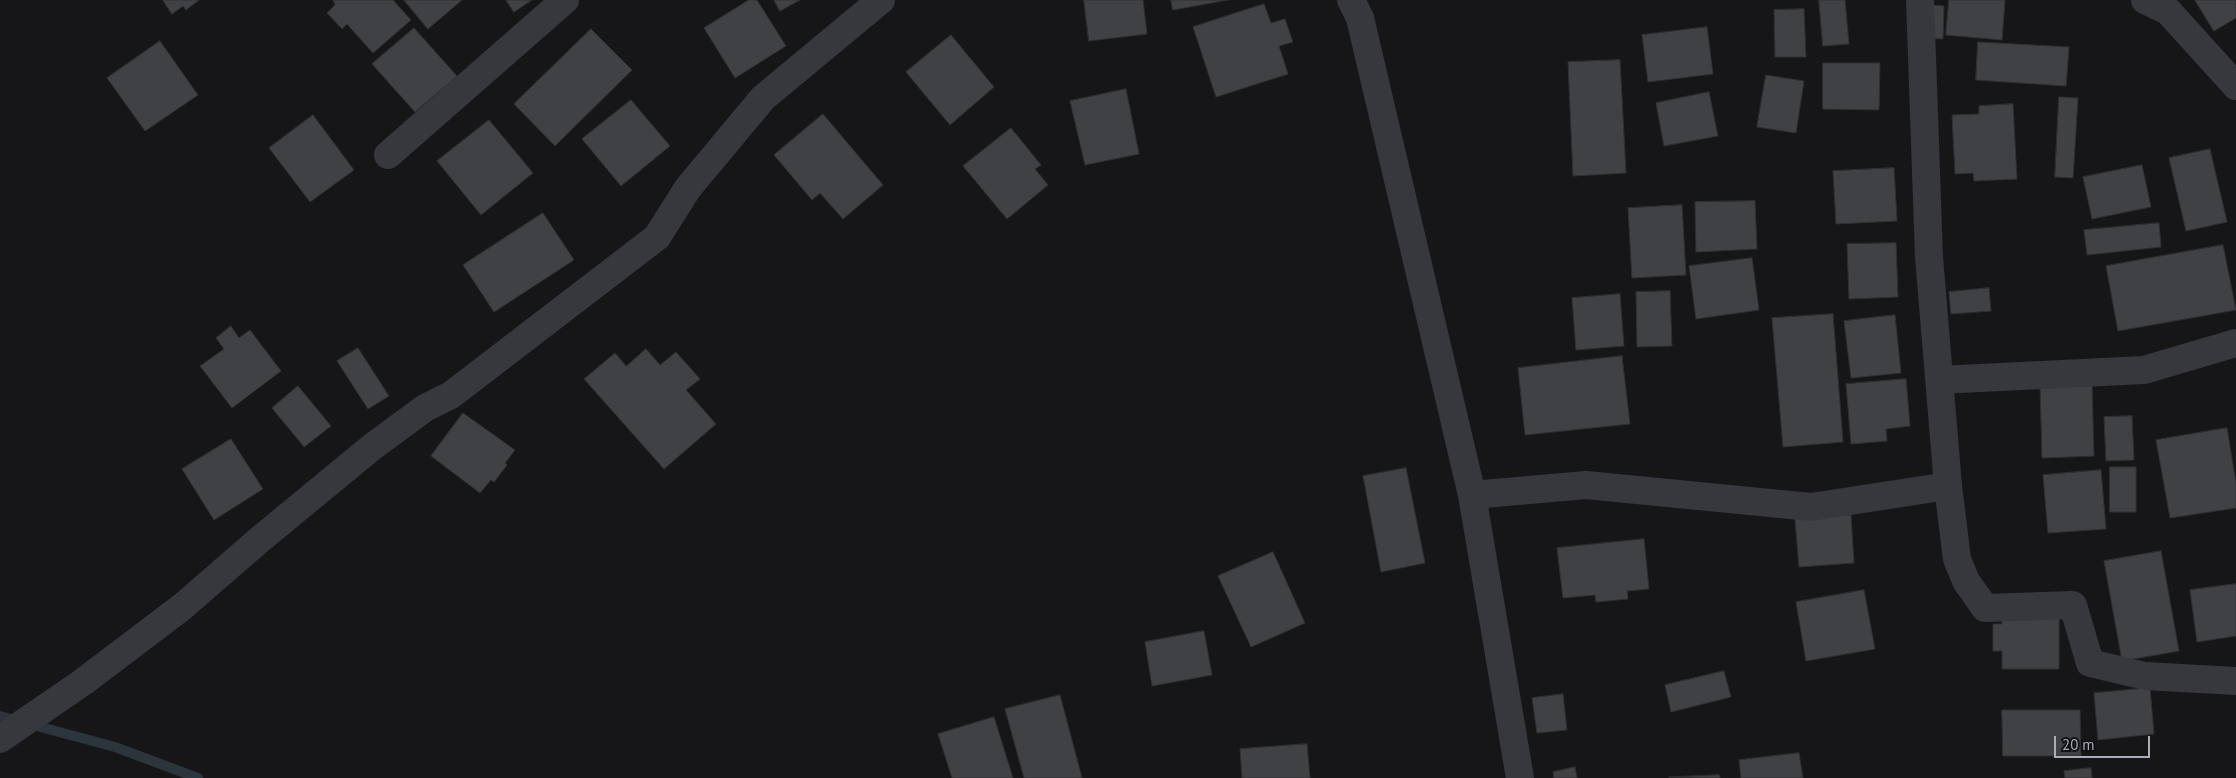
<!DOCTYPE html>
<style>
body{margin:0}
#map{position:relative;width:2236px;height:778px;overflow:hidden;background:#161618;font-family:"PT Sans",sans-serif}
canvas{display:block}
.scale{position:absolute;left:2054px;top:736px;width:96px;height:22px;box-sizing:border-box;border:2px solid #a8adb8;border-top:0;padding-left:6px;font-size:15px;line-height:18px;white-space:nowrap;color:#a8adb8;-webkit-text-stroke:4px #111113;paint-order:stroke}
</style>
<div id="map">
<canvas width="2236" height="778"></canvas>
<div class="scale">20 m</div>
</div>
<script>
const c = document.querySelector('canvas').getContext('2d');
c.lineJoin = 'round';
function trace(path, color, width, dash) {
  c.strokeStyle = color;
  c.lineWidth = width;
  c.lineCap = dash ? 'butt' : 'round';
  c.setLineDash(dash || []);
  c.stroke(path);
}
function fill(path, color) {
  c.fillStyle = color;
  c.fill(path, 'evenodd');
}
trace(new Path2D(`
 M0,716L115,747L198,778`), '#2c353c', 10);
const building = new Path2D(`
 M163,0H199L186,10L183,6L172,14Z
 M333,0H393L411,20L373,53L347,24L342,29L327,13L335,5Z
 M404,0H462L428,29Z
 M506,0H532L514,12Z
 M749,0H757L786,46L735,78L704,28Z
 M774,0H800L780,11Z
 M1084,0H1143L1147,34L1089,41Z
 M1171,0H1228L1173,10Z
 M1819,0H1845L1849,44L1823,46Z
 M1949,0H2005L2002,40L1946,35Z
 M2195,0H2236V18L2214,31Z
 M1264,4L1271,23L1285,19L1293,42L1279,46L1288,74L1216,97L1193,27Z
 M1929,5L1944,6L1943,39L1927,38Z
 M1804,9L1806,57H1775L1774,10Z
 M1707,27L1713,74L1648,82L1642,35Z
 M414,28L457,76L415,112L372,64Z
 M591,29L632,70L555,146L514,104Z
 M951,35L994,87L950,125L906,72Z
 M160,41L198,95L145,131L107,78Z
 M1978,42L2069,47L2066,86L1976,80Z
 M1620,60L1626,173L1573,176L1568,62Z
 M1823,63H1880L1879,110L1823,109Z
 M1766,75L1804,81L1796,133L1757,127Z
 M1126,89L1139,154L1085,165L1070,101Z
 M1709,92L1718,136L1664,146L1656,103Z
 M2059,97L2078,98L2073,178L2055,177Z
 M631,100L670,146L621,186L582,139Z
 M2013,104L2017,179L1974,181L1973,173L1955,174L1952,115L1979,114V106Z
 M823,114L883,185L843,219L820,193L812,200L774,155Z
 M313,115L354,170L310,202L269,148Z
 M489,120L533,173L481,215L437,161Z
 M1011,128L1041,165L1035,169L1048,185L1007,219L963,166Z
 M2210,149L2227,222L2186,231L2169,158Z
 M2142,165L2151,207L2092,219L2083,177Z
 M1894,168L1897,221L1836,224L1833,171Z
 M1755,201L1757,249L1696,252L1695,202Z
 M1682,205L1686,275L1632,278L1628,208Z
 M543,213L574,260L494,312L463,265Z
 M2159,223L2161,247L2087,255L2084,230Z
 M1896,243L1898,297L1849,299L1847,244Z
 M2223,245L2236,310L2118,331L2106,266Z
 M1752,258L1759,310L1696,319L1689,266Z
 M1989,288L1991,311L1951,314L1949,292Z
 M1670,291L1672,346L1637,347L1636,292Z
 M1620,294L1624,346L1576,350L1572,298Z
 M1833,314L1843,442L1783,447L1772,318Z
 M1895,315L1901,373L1851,378L1844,321Z
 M231,326L239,338L250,330L281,371L232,408L200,366L224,349L216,338Z
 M358,348L389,396L368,409L337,361Z
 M646,349L660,365L676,352L700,379L686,390L716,424L664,469L584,379L615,353L626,366Z
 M1622,356L1630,424L1525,435L1518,368Z
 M1906,379L1910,426L1886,429L1887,441L1851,444L1846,384Z
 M2092,384L2094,456L2042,458L2040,385Z
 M298,386L331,426L304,447L272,408Z
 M463,413L515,450L505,463L507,465L494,482L491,480L480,493L431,456Z
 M2132,416L2134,460L2106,461L2104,417Z
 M2227,428L2236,483V508L2170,518L2156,440Z
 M231,439L263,489L214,520L182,469Z
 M2110,467H2136V512H2110Z
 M1406,468L1425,563L1381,572L1363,476Z
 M2101,470L2106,529L2048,533L2043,475Z
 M1851,515L1854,563L1799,567L1795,519Z
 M1644,539L1649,589L1627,591L1628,599L1596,602L1595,595L1563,598L1557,548Z
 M2161,551L2179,651L2122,661L2104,561Z
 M1273,552L1305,623L1251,647L1218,576Z
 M2236,584V636L2197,642L2190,590Z
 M1864,590L1875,649L1806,661L1796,602Z
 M2059,610V669H2002V651H1993V624H2002V611Z
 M1204,631L1212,675L1152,686L1145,642Z
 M1724,671L1731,697L1671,712L1665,685Z
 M2150,688L2154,734L2098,740L2094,693Z
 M1563,694L1567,730L1537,733L1532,698Z
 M1060,695L1082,778H1024L1005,709Z
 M2002,710H2080L2081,756H2003Z
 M994,717L1013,778H952L938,734Z
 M1307,744L1310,778H1242L1240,749Z
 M1799,753L1803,778H1741L1739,760Z
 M1575,767L1577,778H1554L1553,772Z
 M2091,768L2092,778H2065L2064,771Z
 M1719,775L1720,778L1669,777Z`);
fill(building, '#404145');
trace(building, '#303034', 1);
trace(new Path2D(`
 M1351,0L1360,18L1472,495L1520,778
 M1920,0L1929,257L1948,486L1957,559L1966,581L1985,608L2073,605L2090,663L2145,676L2236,681
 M2145,0L2168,11L2236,86
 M388,155L565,0
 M1939,380L2144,370L2236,343
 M1472,495L1586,485L1811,507L1948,486
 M0,739L83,682L182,607L258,541L372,447L425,408L451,395L657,237L688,188L763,98L881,0`), '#37383d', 28);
</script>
